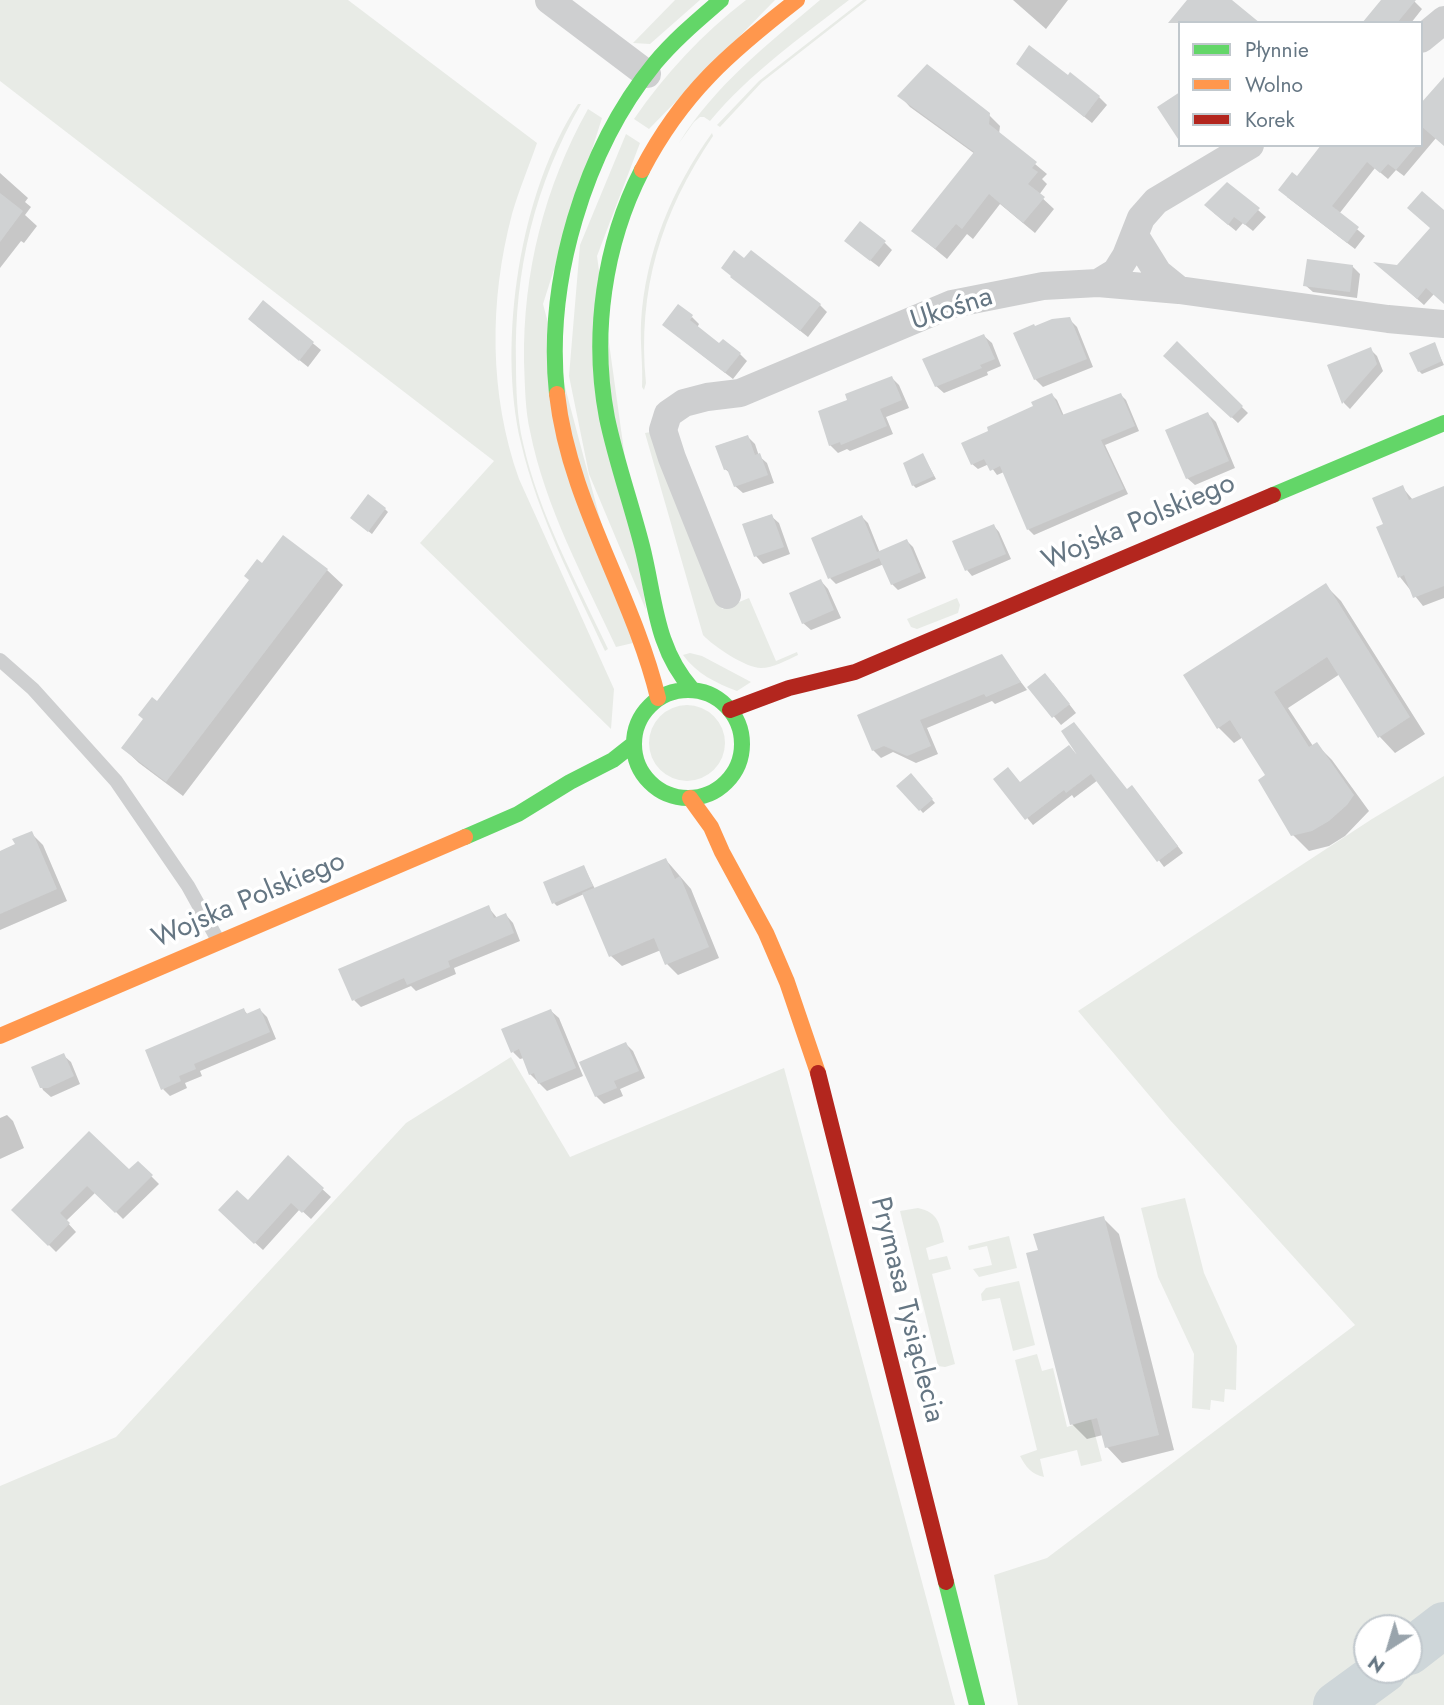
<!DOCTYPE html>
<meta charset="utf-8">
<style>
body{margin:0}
#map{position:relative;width:1444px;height:1705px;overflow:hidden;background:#f9f9f9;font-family:Jost,sans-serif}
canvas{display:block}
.legend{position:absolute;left:1178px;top:21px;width:245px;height:126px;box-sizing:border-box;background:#fff;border:2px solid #c1c8cd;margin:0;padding:9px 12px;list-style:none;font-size:21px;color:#657683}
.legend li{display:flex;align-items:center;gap:14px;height:35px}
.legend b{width:35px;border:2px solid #c1c8cd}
.north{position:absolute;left:1353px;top:1614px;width:70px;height:70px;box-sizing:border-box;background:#fff;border:2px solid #c1c8cd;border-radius:50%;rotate:217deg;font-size:19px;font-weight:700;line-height:28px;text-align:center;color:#657683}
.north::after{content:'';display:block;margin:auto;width:24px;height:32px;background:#99a4ac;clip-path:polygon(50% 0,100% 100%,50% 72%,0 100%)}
</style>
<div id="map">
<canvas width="1444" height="1705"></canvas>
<ul class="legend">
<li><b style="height:9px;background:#63d668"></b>Płynnie</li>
<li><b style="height:9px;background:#ff974d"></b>Wolno</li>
<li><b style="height:9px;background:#b3261e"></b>Korek</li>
</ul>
<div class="north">N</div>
</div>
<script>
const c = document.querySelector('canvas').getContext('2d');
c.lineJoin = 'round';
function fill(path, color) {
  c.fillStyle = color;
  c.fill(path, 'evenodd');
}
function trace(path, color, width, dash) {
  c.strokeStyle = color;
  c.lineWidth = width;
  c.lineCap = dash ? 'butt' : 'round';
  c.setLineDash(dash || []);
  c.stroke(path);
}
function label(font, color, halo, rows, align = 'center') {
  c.font = font + ' Jost,sans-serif';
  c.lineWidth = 7;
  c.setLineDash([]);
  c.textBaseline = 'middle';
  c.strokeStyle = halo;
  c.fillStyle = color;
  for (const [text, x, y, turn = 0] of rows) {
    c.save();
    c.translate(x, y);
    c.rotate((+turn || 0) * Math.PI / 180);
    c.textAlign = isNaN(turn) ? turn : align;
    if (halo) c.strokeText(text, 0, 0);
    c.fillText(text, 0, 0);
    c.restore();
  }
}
fill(new Path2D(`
 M0,0H348L537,143C529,166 519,190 512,214C489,301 489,394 519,479L614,689L611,729L420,543L494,461L0,81Z
 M675,0H700L650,44L633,43Z
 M746,0H775L649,129L634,119C665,74 703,33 746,0Z
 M820,0H849C800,38 750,73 710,121L704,117H700L694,122L679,143C715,85 768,44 820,0Z
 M863,0H867L762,82L720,127L717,125L759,81Z
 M578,104H581C535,184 514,271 516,363C516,390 517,417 523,443C539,515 577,583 608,649L605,651C574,584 538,516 521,443C497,342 520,191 578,104Z
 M588,109L602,118L543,304L633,643L616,647C584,578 545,507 530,431C525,409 525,385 524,362C523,272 544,188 588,109Z
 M712,133L713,136C661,213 637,290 646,383L644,390L642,387C643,366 640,344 641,323C645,253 672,189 712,133Z
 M626,134L640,143L597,256L646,610L589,474L569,376L580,245Z
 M651,432L658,458L722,609L749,598L776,661L797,652L798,655C787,660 773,668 761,668C746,668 713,646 703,635L645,433Z
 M957,598L960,605L958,613L917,629L911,627L907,619Z
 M690,653L702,656L751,682L737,691C716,683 697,674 683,655Z
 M649 743a38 38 0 1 1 76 0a38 38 0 1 1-76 0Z
 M1444,776V1705H1018L994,1575L1047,1558L1355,1325L1170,1120L1078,1011L1372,819ZM1367,1628H1409V1670H1367Z
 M511,1057L570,1157L784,1068L955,1705H0V1486L116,1437L406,1123Z
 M1185,1198L1204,1273L1237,1346L1236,1390L1225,1389L1224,1402L1211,1400L1210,1410L1192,1408L1194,1354L1158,1277L1141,1208Z
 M918,1208C939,1213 939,1223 944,1242L926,1248L929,1260L947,1256L951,1269L932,1274L955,1364L945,1367L938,1366L900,1211Z
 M1009,1236L1017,1268L979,1277L973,1269L992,1265L987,1246L969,1250L968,1246Z
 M1019,1281L1035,1345L1013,1351L1000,1298L982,1301L981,1294L986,1288Z
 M1037,1354L1042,1371L1053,1368L1067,1427L1091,1419L1102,1461L1081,1466L1077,1450L1040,1459L1044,1477C1031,1474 1026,1467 1020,1456L1037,1450L1015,1360Z`), '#e8ebe6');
fill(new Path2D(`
 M1013,0H1068L1046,29Z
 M1383,0H1413L1422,9L1411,23H1372Z
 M1018,64L1099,97L1107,105L1092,123Z
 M1444,80V145L1436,138L1404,176L1396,170L1388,179L1375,168L1339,214L1365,236L1355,249L1287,197L1297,179L1345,145H1421V105Z
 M900,96L989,115L1000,126L999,134L1047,174L1042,179L1047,184L1039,195L1054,209L1035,233L1000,204L973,239L967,234L947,259L913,231L975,154L910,107Z
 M0,173L28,198L25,202L31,207L25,215L37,226L24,243L21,241L0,268Z
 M1258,210L1266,217L1253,231L1243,223L1236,231L1214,213Z
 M1444,213V301L1434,294L1424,305L1382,268L1398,267Z
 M885,243L892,250L879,267L854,248Z
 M1352,266L1360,274L1357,298L1313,292L1305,285Z
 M732,277L820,305L827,312L808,337Z
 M263,302L321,350L308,367L257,326Z
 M692,317L699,324L697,328L719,346L740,354L747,361L733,379L672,332Z
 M1069,319L1077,327L1093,367L1043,387L1035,379L1036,328Z
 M984,336L992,343L1001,366L987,372L988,375L944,393L936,386Z
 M1177,344L1248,413L1238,423L1172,362Z
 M1434,344L1444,365L1422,374L1419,371Z
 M1370,349L1377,356L1383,371L1350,409L1344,403L1329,366Z
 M892,378L899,385L909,408L886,417L893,434L850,451L847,449L838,453L830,445L849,401Z
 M1052,395L1057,400L1064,416L1121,395L1126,400L1139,431L1105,445L1128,494L1034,535L1028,529L1004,472L997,475L989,464L978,469L972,464Z
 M1208,414L1216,422L1235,468L1195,485L1187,478Z
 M748,437L755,444L759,456L767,463L774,483L743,493L735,486L731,474L725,469Z
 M923,455L936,479L916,488L913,485Z
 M1402,487L1413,500L1444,488V598L1423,606L1400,577L1385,525Z
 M385,509L388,512L372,534L355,521Z
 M771,516L779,523L790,554L763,564L756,556Z
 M862,517L868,523L880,553L907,541L913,547L926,578L898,590L892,584L884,564L836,584L830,578Z
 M994,526L999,532L1011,559L972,576L967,570Z
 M262,565L327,570L343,585L183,796L139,763L123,748Z
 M821,581L828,589L841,618L811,630L803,623Z
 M1325,585L1341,601L1425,734L1395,753L1380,737L1340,674L1288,708L1313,746L1316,744L1332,760L1369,811L1345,836L1329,846L1309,851L1293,835L1267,776L1243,737L1234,743L1218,727Z
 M1001,656L1027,690L995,704L992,701L927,728L938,754L916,763L893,752L881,758L873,750Z
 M1053,683L1076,713L1061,725L1030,688Z
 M1078,753L1127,790L1138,794L1183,853L1164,867L1098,780L1074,798L1072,795L1033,825L995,779L1021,784Z
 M911,776L935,803L923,813L899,786Z
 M31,833L43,845L67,901L0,930V855L17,845Z
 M666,860L691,889L719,958L678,975L667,964L661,950L622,966L611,956L584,894L557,906L554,903L584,867L595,889Z
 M488,907L498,919L506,915L513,923L520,941L454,968L456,974L416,991L411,986L361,1007L354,1000Z
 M244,1010L248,1015L260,1010L267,1017L276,1039L200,1071L202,1076L185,1083L187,1088L170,1096L163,1089Z
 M551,1011L559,1018L583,1076L547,1091L530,1074L524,1058L520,1059L513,1052Z
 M626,1044L633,1051L645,1078L620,1089L623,1096L604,1104L596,1096Z
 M63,1055L71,1062L80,1084L51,1097L43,1090L34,1068Z
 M7,1115L13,1121L24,1148L0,1159V1118Z
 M288,1158L331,1197L311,1219L300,1209L263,1250L228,1218L248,1202Z
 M138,1163L159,1184L123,1219L96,1192L66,1221L76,1232L56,1252L14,1210L129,1171Z
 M1103,1218L1119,1234L1174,1450L1122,1463L1107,1447L1103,1435L1087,1439L1072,1424L1040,1251Z`), '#0003');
trace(new Path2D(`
 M1409,1652L1444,1625
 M1336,1705L1384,1670`), '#ced6d9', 46);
fill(new Path2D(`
 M1187,0H1232L1260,23H1168Z
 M1381,0H1416L1397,23H1362Z
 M1029,45L1068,75L1070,72L1100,96L1084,117L1016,64Z
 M927,64L990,113L989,124L1037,162L1032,168L1038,172L1028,184L1045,197L1023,223L989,194L962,229L956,224L935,249L911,231L974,152L897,96Z
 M1444,77V146L1421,126V103Z
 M1180,92V142L1157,107Z
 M1321,145H1417L1396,170L1388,164L1380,173L1367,162L1332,206L1359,227L1347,243L1278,190L1292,172L1297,176Z
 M1227,182L1260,208L1245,225L1234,217L1228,225L1204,205Z
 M1422,191L1444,210V304L1426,288L1417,299L1373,262L1397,265L1430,228L1407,208Z
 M0,193L23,211L0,242Z
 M860,221L886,241L870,261L844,241Z
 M734,250L744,258L751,250L821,304L800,331L730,277L731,276L721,268Z
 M1307,259L1353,265L1350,292L1303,286Z
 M263,300L314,342L299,361L248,319Z
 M678,304L693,315L690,320L719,343L723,339L741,353L725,373L662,325Z
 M1070,317L1087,359L1034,380L1013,333L1034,324L1035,326L1052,319Z
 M984,334L995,359L980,365L982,368L935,387L922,359Z
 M1177,341L1243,406L1231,418L1163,356Z
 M1435,342L1442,361L1418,372L1409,353Z
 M1371,347L1377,364L1342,404L1327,365Z
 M892,376L902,400L880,409L887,426L841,445L840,442L829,446L818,411L847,400L845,394Z
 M1052,393L1062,415L1121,393L1135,426L1101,440L1124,489L1027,530L1000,466L990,471L984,459L971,465L961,443L988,431L987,427L1033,406L1031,402Z
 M1208,412L1229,461L1186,479L1165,430Z
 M748,435L755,455L760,453L768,475L734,487L727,469L724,470L715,446Z
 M923,453L934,476L912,486L903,463Z
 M1403,485L1409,500L1444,486V586L1413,598L1404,575L1398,578L1376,527L1383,524L1372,498Z
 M368,494L386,508L368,532L350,518Z
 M772,514L784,547L754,557L742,524Z
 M862,515L877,552L907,539L921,572L891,585L879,558L828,579L811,538Z
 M994,524L1006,554L965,571L952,541Z
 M283,535L328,569L166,782L121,748L143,719L138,715L152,697L157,701L249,580L244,576L257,559L262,563Z
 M821,579L834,610L802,624L789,593Z
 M1326,583L1410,717L1378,738L1327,657L1274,692L1309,747L1317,742L1354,795L1347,805L1329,821L1312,831L1291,836L1258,780L1265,775L1230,720L1217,729L1183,675Z
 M1002,654L1021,682L986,697L984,694L920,720L931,746L907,756L884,746L872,751L857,715Z
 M1045,673L1070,704L1052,718L1027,687Z
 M1074,722L1127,789L1132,785L1178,846L1157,862L1091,774L1066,793L1064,790L1025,820L993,779L1008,767L1020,782L1069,745L1077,755L1061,731Z
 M911,773L933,799L919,811L896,786Z
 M32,831L57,889L0,914V851L15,844L12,839Z
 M666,858L675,879L680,876L709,947L665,965L654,938L609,957L582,893Z
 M584,865L593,886L552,904L543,882Z
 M489,905L494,918L506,913L514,933L448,961L450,967L407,985L404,978L352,1001L338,969Z
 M244,1008L246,1014L260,1008L270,1032L194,1064L196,1069L179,1076L181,1081L161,1090L145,1050Z
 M551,1009L576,1068L538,1084L534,1073L529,1075L519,1049L511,1053L501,1029Z
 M626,1042L639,1071L614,1081L617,1088L595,1097L579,1062Z
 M64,1053L74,1076L48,1088H40L31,1067Z
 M89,1131L129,1169L138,1161L153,1175L115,1213L87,1186L60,1213L70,1223L48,1246L11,1210Z
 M288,1155L324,1188L302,1213L291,1203L254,1244L218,1210L237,1190L248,1200Z
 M1104,1216L1159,1435L1105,1448L1097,1418L1070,1425L1026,1253L1038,1250L1033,1234Z`), '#d0d2d3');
trace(new Path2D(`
 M0,660L33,689L116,781L188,886L219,942`), '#cecfd0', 14);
trace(new Path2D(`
 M549,0L647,74
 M1421,39L1444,20
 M1135,236L1158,273L1179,290
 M1098,283L1116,272L1126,256L1141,218L1156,201L1250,145
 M727,595L672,458L663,430L668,414L684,403L707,397L740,393L952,304L1043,286L1098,283L1179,290L1388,319L1444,324`), '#cecfd0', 28);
trace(new Path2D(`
 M642,170C604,244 591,335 607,418C616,461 631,503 642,546C655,597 655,648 692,689
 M557,394C545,282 584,150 655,63C675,39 698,20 721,0
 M1273,495L1444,423
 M634 744a54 54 0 1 1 108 0a54 54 0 1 1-108 0Z
 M465,837L518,814L570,782L613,760L632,745
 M946,1582L977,1705`), '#63d668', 16);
trace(new Path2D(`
 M642,170C682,93 730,52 797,0
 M557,394C569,502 633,594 658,698
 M690,798L711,827L722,852L766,933L787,982L818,1073
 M0,1036L465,837`), '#ff974d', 16);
trace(new Path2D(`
 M730,710L789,688L855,672L1273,495
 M818,1073L946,1582`), '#b3261e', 16);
label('28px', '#657683', '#fff', [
 ["Ukośna",952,310,-18],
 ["Wojska Polskiego",1139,523,-23],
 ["Wojska Polskiego",249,901,-23],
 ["Prymasa Tysiąclecia",906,1310,76]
]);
</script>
